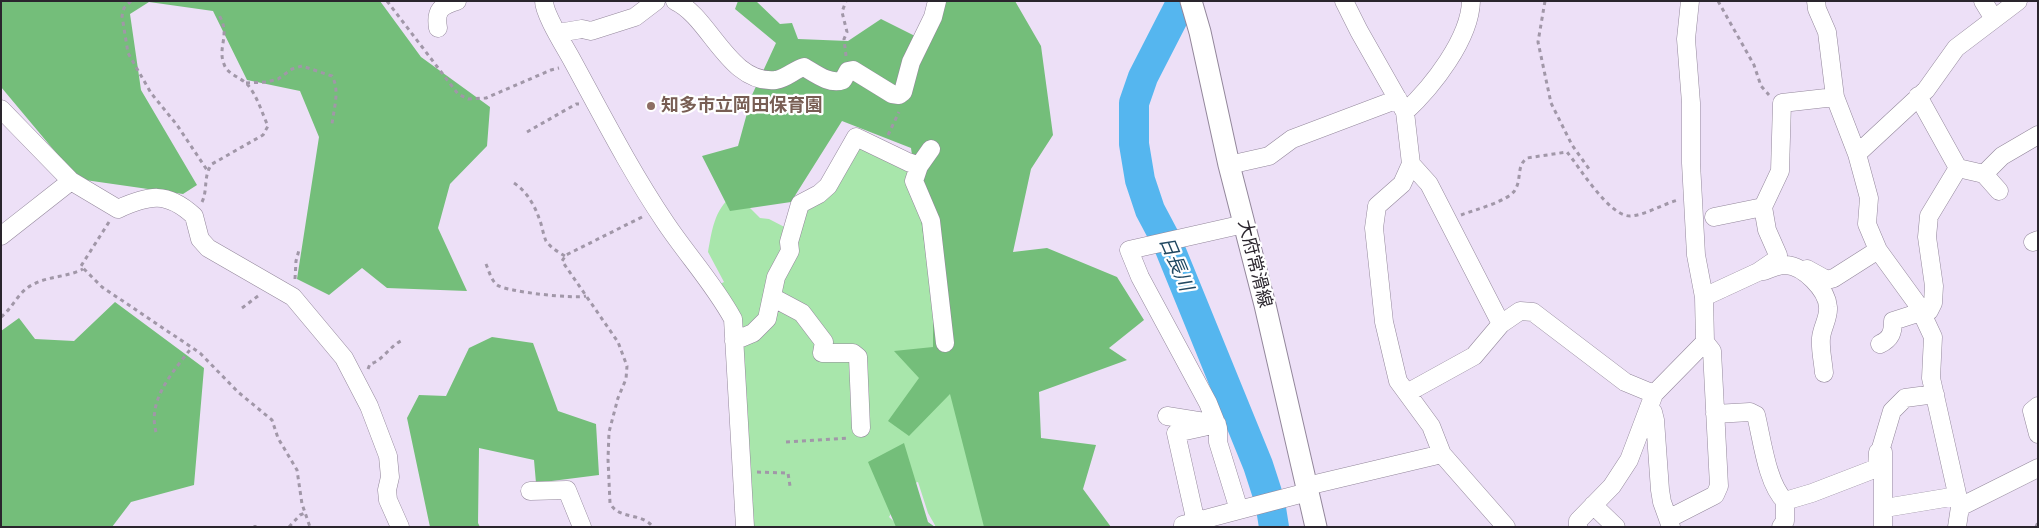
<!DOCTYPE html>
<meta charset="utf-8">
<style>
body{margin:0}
#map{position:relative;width:2039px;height:528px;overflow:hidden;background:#ede0f7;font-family:"DejaVu Sans",sans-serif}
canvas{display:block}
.frame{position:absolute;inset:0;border:2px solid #2a252d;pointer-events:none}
</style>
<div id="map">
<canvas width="2039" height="528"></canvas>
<div class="frame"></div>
</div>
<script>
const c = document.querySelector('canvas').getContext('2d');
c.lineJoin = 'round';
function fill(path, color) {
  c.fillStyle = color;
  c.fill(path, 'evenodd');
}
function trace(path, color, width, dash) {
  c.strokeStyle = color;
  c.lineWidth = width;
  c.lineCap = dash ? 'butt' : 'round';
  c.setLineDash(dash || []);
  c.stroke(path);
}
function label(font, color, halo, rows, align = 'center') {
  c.font = font + ' "DejaVu Sans","Noto Sans JP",sans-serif';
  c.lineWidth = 4.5;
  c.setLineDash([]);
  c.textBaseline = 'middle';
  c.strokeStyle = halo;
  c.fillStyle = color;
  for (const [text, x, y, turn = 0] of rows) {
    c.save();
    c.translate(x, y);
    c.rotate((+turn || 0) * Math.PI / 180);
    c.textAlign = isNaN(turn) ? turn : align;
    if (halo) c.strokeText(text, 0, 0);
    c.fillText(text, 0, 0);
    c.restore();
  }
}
fill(new Path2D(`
 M858,140L910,166L924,211L992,527H936L928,513L918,482L887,492L895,507L889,517L900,527H750L720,284L724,282L708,252C712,231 714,210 732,196L743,201L760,218L769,219L796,233L804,206Z`), '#a8e6ab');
fill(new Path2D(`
 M1,1H380L421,57L490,107L487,146L450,184L438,228L467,291L387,288L362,268L329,295L297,279L319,137L300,91L247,80L213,11L149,2L130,14L141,90L197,185L183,194L78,179L1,87Z
 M738,1H756L780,24L792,23L798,39L848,41L881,19L917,37L938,1H1015L1041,46L1053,135L1031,169L1013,252L1047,248L1117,277L1144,320L1109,348L1127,360L1039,392L1041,438L1096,445L1083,489L1111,527H984L950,394L909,436L888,421L919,378L894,351L933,347V306L911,148L842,121L791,202L730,211L702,156L738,146L752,95L776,43L735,9Z
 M115,302L204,368L194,485L131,502L112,527H1V331L19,318L35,339L74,341Z
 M492,337L533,343L558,411L596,424L599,475L536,483L534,460L479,448L478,523L480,527H430L407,418L419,395L446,396L469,348Z
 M904,443L928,522L935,527H896L868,462Z`), '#74be7a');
trace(new Path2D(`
 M1182,1L1143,77L1134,103V144L1140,180L1150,210L1168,244L1258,465L1270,502L1274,527`), '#55b6ef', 30);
const minor = new Path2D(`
 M544,1C544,14 565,47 572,60C602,115 630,170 665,222C687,255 714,284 733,319L745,527
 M675,1C710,17 729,85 776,80C787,78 794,70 804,67C816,74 830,85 843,80L848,71L853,70L892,94L899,95L903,92L911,62L933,17L937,1
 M1344,1L1359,31L1405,112L1411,164L1402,184L1377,206L1374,228L1384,322L1398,381L1431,426L1442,454L1506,527
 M1816,1L1817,9L1827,32L1835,97
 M1983,1L1994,19
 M438,28C435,10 441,6 457,1
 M558,33L582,29L591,31L635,17L656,1
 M1918,96L1958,168L1984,174L2002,156L2038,135
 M1,109L71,181L118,209C149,195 167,191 194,216L200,239L208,248L293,297L344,358L369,406L388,456L390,477L387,490L388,500L400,527
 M1405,112C1432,87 1470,39 1471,1
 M931,149L919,166L914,181L931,221L945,343
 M1857,154L1926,90L1956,48L2018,1
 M1411,164L1429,184L1501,324
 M1229,165L1269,156L1292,139L1398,99
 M1984,174L1999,191
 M1714,217L1763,207
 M1244,224L1129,250L1140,277L1208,403L1218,428V442L1239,510L1308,492
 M1,236L71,181
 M2033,242L2038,240
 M1807,269L1827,280L1834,278L1878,250
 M1764,271C1771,268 1778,265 1786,265C1804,266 1827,290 1828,307C1829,318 1822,327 1821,338C1820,349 1823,361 1824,373
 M772,297L802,313L824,342L822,353H853L858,357L861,428
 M1704,297L1758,272L1777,259L1778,255L1767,230L1763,207L1780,171L1782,103L1835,97L1857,154L1869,198L1867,224L1878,250L1918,305L1933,337L1931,378L1960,507L1957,527
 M1923,314L1929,311L1933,303L1934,286L1927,237L1929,216L1958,168
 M734,341L753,333L767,319L776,277L790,251L789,242L800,204L819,194L828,186L856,137L908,162L919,166
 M1880,344C1891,339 1893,332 1893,321L1921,312
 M1407,393L1474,356L1501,324L1520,311L1533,312L1625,382L1654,394
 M2038,406L2032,411L2038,434
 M1649,409L1653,412L1655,420L1660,490L1662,502L1671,527
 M1715,414L1750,412L1756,415C1762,439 1767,484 1785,501
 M1167,416L1217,424L1176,433L1197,527
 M1307,486L1442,454
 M530,491L567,490L582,527
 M1593,505L1616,527
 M1960,507L2038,468
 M1885,508L1957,496
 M1668,519L1715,495L1719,486L1712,351L1705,342
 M1183,527V525L1239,510
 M1578,527V521L1612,486L1629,460L1654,394L1705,342L1704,297L1696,255L1691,163V103L1686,39L1690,1
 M1781,527L1785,521V501L1812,493L1877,468L1878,452
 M1883,527V452L1881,448L1892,411L1905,398L1935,394`);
const major = new Path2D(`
 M1191,1L1200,32L1229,165L1265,305L1316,527`);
trace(minor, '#93879b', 19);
trace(major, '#93879b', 23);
trace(new Path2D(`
 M131,1L124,8L122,16L128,53L151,93L177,125L207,170
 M387,1L458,94L468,99L486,98L551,70L559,68
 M1545,1L1538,42L1551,103L1572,145L1589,169
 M1718,1L1754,65L1761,86L1769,95
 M846,56L844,39L847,32L842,12L846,1
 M246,83L267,82L278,79L292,69L302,66L332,76C340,90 334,108 332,124
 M527,132L576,104H579
 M888,135L899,112
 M514,183C526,191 534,204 539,218C542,225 543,234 546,241C551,248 558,252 565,256
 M202,202C208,190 203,175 212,164L263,135L268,126C262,113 257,95 247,84C240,77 227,74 224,64C217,47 231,35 219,15
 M1461,215C1474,210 1509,201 1515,190C1522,179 1516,166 1527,158L1567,152C1580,168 1609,216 1630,216C1646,215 1663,204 1678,200
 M642,217L566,255L562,261L618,342L627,366L626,379L618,398L609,432L608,459L610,503C618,520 642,512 653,527
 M109,222L81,266L102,287L200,353L238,392L272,420L278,438L297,470L302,504L310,527
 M486,264C489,271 491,280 497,285C507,292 574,299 586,296
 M295,279L296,261L299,250
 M242,308L258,296
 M1,317C13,308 19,290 34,284C49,276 68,277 83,269
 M368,369L370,364C383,361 390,345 403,340
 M156,432C147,399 174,371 192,347
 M786,442L848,438
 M757,472L788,473L790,486
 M255,525V527
 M289,527L300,515L305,513
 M2036,527L2038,522`), '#a197a8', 3, [4, 4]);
trace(minor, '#fff', 18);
trace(major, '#fff', 21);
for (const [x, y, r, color] of [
 [651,106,5,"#8d6e63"]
]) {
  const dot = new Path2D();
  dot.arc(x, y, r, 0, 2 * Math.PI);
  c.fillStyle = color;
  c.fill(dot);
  trace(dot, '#fff', 2);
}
label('bold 18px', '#785e54', '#fff', [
 ["知多市立岡田保育園",661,106]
], 'left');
label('18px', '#2a252d', '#fff', [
 ["大府常滑線",1254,264,76]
]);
label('italic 19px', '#214962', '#fff', [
 ["日長川",1175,264,67]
]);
</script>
